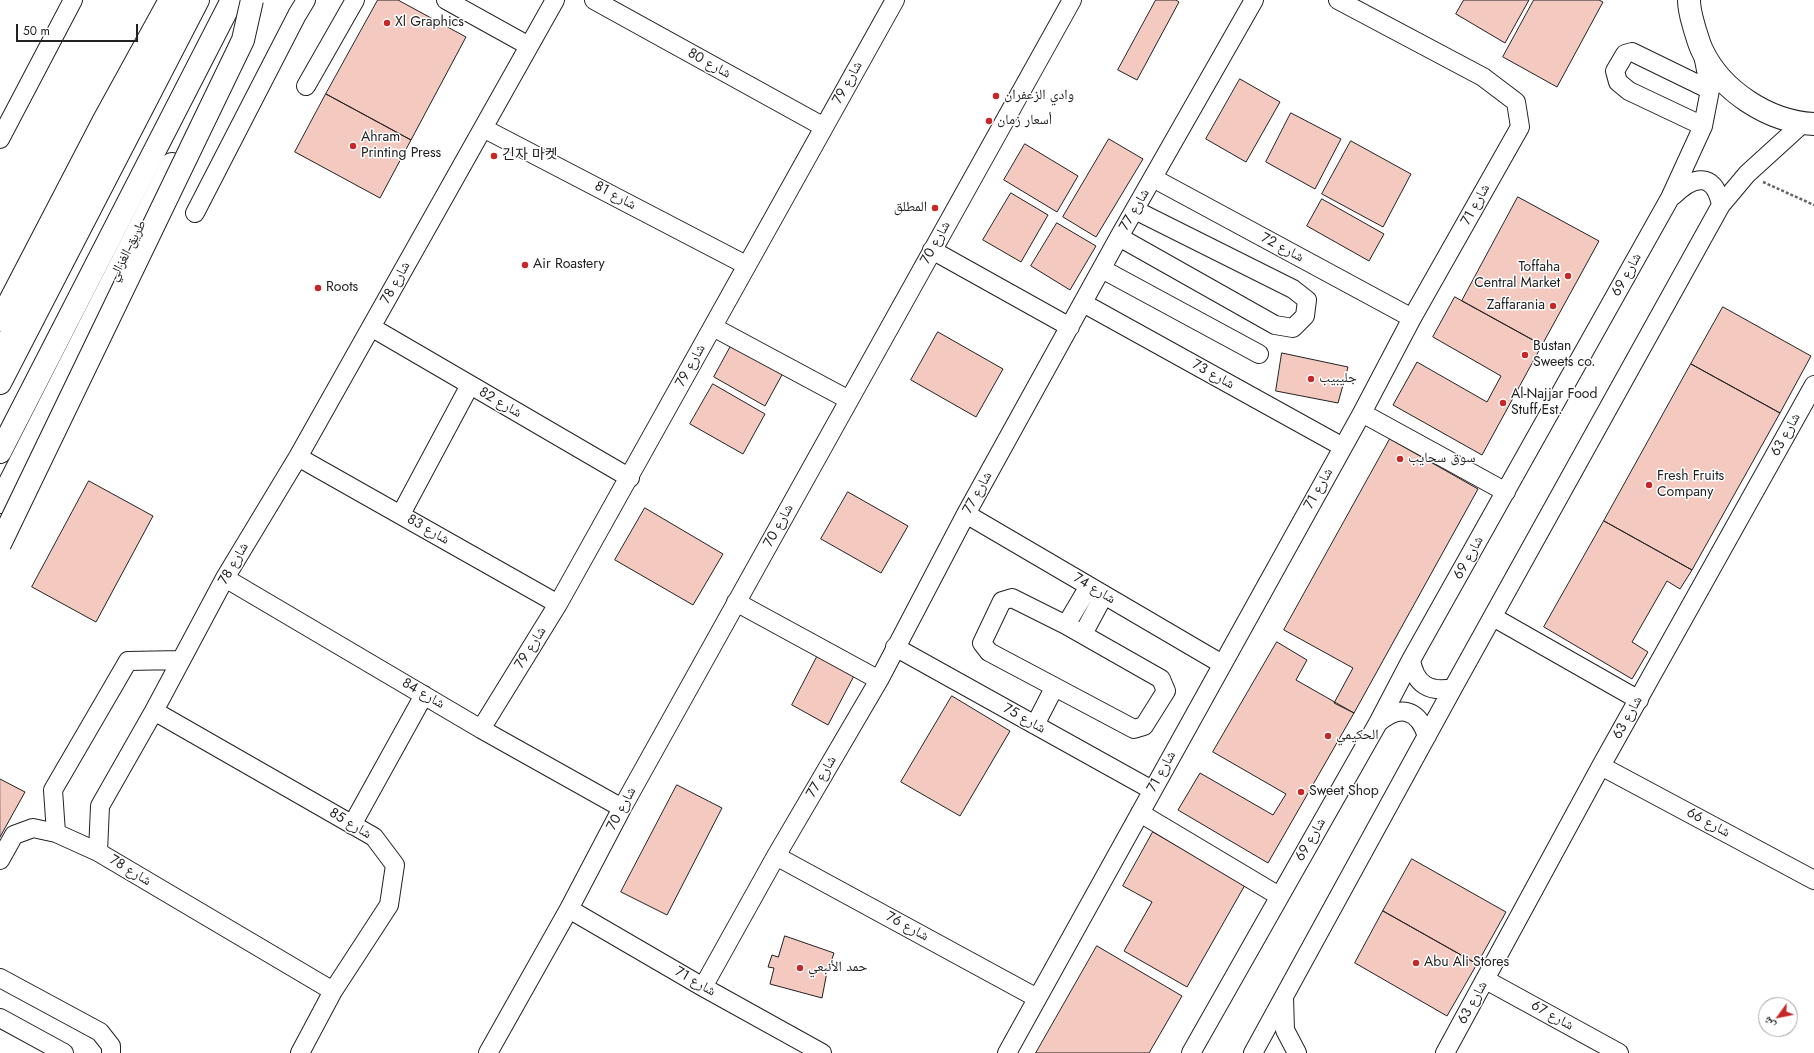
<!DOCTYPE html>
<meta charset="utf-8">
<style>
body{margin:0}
#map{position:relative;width:1814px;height:1053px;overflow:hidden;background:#fff;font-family:Jost,"Noto Naskh Arabic",sans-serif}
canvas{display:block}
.north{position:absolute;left:1758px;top:997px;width:40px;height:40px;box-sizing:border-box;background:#fff;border:1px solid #a7a7a7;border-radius:50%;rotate:237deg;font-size:11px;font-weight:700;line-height:16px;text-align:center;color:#222}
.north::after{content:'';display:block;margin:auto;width:14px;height:18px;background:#c62828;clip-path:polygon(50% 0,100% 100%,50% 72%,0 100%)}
.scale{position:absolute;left:16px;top:24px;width:122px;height:18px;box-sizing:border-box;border:2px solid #222;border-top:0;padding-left:5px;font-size:12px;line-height:14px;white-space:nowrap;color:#222;-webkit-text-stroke:3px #fff;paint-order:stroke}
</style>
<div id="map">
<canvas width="1814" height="1053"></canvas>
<div class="north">ش</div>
<div class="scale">50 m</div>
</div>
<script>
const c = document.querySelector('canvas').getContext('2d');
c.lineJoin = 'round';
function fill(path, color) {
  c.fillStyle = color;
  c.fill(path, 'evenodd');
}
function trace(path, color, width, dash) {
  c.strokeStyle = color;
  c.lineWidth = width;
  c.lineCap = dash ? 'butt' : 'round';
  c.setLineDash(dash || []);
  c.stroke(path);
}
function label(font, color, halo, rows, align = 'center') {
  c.font = font + ' Jost,"Noto Naskh Arabic","Noto Sans KR",sans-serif';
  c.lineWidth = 3;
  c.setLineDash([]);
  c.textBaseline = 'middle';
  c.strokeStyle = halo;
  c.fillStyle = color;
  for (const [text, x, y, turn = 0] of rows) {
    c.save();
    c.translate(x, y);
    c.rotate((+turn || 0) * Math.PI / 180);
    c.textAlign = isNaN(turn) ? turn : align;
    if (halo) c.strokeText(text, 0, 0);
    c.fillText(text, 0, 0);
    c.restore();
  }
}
const building = new Path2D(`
 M378,0H398L466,37L411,140L326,94Z
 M1156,0H1176L1179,2L1137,80L1118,70Z
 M1464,0H1529L1505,43L1456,14Z
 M1534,0H1599L1603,2L1557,87L1503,57Z
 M1240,79L1280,102L1246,162L1206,139Z
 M326,94L411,140L380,198L295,152Z
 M1291,113L1341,139L1315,189L1266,162Z
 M1109,139L1143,159L1096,237L1063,217Z
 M1351,141L1411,174L1383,227L1322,194Z
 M1025,144L1078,176L1057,212L1004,180Z
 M1011,193L1048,215L1021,262L983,240Z
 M1518,197L1599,241L1542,345L1462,301Z
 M1322,199L1384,234L1369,261L1307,226Z
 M1057,223L1096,246L1070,290L1031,266Z
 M1455,297L1542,345L1482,455L1393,405L1417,362L1487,402L1501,376L1433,337Z
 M1723,307L1811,356L1780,413L1691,364Z
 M938,332L1003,369L976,417L911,380Z
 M732,344L783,373L765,406L714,377Z
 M1282,353L1348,367L1338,403L1276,391Z
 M1691,364L1780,413L1692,570L1604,521Z
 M713,384L765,414L743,454L690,424Z
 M1390,439L1478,489L1354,713L1334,703L1353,668L1284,630Z
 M89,481L153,516L96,622L32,587Z
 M848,492L908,526L881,573L821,539Z
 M645,508L723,554L693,605L615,560Z
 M1604,521L1692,570L1680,589L1667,581L1632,642L1648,652L1632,679L1544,627Z
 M1277,642L1307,660L1296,680L1354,713L1268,863L1178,810L1200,773L1273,815L1286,794L1213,752Z
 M818,655L855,674L828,725L792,705Z
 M952,696L1010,731L960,816L901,782Z
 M0,779L25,792L0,837Z
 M677,785L722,808L667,915L621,892Z
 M1153,832L1245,885L1187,987L1124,951L1152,902L1123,886Z
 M1412,859L1506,912L1477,964L1383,911Z
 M1383,911L1477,964L1447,1016L1355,963Z
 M785,936L834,953L826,977L822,998L770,984L774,968L768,967L772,955L778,957Z
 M1097,946L1182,996L1149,1053H1036Z`);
fill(building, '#f3c9c0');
trace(building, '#222', 1);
const minor = new Path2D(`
 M446,0L529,46
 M594,0L824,127
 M306,86L355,0
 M1703,126L1629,91L1618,82L1615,71L1625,54L1632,52L1710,90
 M483,128L746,265
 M0,139L73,0
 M1153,178L1412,318
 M1673,196C1693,176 1714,171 1721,205
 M195,213L297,15L306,0
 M1119,237L1275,325L1293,328L1305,316L1307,300L1293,289L1135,210
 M932,250L1070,327
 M1102,269L1259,354
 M1083,303L1343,447
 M371,327L630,478
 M713,327L849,400
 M1362,413L1506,492
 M298,457L558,604
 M401,514L470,385
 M966,514L1222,664
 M225,578L481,729L622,808
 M736,602L879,680
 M1493,617L1639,700
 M1066,625L1161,679L1166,691L1144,726L1134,729L989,652L982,643L1002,601L1012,598L1066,625L1089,586
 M1083,634L1104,595
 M895,647L1152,790
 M1411,660C1415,684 1429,693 1453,688
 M154,711L374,837L395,865L389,905L333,991L300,1053
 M1378,723C1400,704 1418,709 1427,736
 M1035,725L1054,688
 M481,729L558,604L895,0
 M1601,766L1814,880
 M1140,813L1279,896
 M352,825L424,695
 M56,833L53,790L128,661L181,660
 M98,852L100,806L154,711L225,578L298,457L555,0
 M776,856L1037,998
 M0,860L14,835L33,828L56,833L98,852L333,991
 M569,909L703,987L822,1053
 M0,978L100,1032L111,1046V1053
 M1486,980L1619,1053
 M703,987L776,856L879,680L966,514L1119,237L1254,0
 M1284,997L1285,1030L1297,1053
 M0,1018L64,1053
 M488,1053L569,909L622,808L1072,0
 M1007,1053L1362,413L1412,318L1520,127L1516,102L1483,77L1338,0
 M1191,1053L1378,723L1411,660L1670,198L1703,126L1710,90L1703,55
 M1253,1053L1453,688L1721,205L1747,174L1803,123
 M1445,1053L1601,766L1814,385`);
const major = new Path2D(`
 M1689,0C1689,11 1692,19 1695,30C1697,36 1699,44 1702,50C1721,91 1769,122 1814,124
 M0,356L185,0
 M0,502L172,164`);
const highway = new Path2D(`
 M0,320L104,120L170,0
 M0,383L198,0
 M0,452L232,0`);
trace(minor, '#222', 20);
trace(major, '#222', 24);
trace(highway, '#222', 24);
trace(new Path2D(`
 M1763,182L1814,205`), '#646464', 2.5, [3, 2]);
trace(minor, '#fff', 18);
trace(major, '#fff', 22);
trace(highway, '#fff', 22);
const highwayBridge = new Path2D(`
 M0,544L243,40L252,0`);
trace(highwayBridge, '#222', 24, []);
trace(highwayBridge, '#fff', 22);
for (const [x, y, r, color] of [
 [387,23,4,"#c62828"],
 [996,96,4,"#c62828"],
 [989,121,4,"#c62828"],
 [353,146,4,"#c62828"],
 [494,156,4,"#c62828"],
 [935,208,4,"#c62828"],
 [525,265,4,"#c62828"],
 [1568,276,4,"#c62828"],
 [318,288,4,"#c62828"],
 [1553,306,4,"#c62828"],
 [1525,355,4,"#c62828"],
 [1311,379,4,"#c62828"],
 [1503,403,4,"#c62828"],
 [1400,459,4,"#c62828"],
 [1649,485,4,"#c62828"],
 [1328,736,4,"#c62828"],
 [1301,792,4,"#c62828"],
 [1416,963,4,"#c62828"],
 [800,968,4,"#c62828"]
]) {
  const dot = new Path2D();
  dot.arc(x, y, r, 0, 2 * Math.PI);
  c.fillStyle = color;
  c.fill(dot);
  trace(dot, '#fff', 1.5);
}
label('14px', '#222', '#fff', [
 ["Xl Graphics",395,23],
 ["وادي الزعفران",1004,96],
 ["أسعار زمان",997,121],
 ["Ahram",361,138],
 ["Printing Press",361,154],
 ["긴자 마켓",502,156],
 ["المطلق",927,208,"right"],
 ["Air Roastery",533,265],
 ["Toffaha",1560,268,"right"],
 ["Central Market",1560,284,"right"],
 ["Roots",326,288],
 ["Zaffarania",1545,306,"right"],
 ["Bustan",1533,347],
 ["Sweets co.",1533,363],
 ["جليبيب",1319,379],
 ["Al-Najjar Food",1511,395],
 ["Stuff Est.",1511,411],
 ["سوق سحايب",1408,459],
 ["Fresh Fruits",1657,477],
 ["Company",1657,493],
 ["الحكيمي",1336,736],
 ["Sweet Shop",1309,792],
 ["Abu Ali Stores",1424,963],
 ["حمد الأنبعي",808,968]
], 'left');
label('14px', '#222', '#fff', [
 ["شارع 80",709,64,29],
 ["شارع 79",848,83,-61],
 ["شارع 81",615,196,28],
 ["شارع 71",1476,205,-61],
 ["شارع 77",1135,210,-60],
 ["شارع 70",936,243,-61],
 ["شارع 72",1282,248,28],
 ["طريق الغزالي",128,251,-63],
 ["شارع 69",1627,275,-61],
 ["شارع 78",396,283,-61],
 ["شارع 79",691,366,-61],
 ["شارع 73",1213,375,29],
 ["شارع 82",500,403,30],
 ["شارع 63",1786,435,-61],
 ["شارع 71",1319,489,-61],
 ["شارع 77",978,493,-61],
 ["شارع 70",779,526,-61],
 ["شارع 83",428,530,30],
 ["شارع 69",1469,558,-61],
 ["شارع 78",234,564,-60],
 ["شارع 74",1094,589,31],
 ["شارع 79",531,648,-58],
 ["شارع 84",423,694,30],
 ["شارع 63",1628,718,-61],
 ["شارع 75",1024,719,29],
 ["شارع 71",1162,772,-61],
 ["شارع 77",822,777,-60],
 ["شارع 70",622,809,-62],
 ["شارع 66",1708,823,28],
 ["شارع 85",350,824,31],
 ["شارع 69",1311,840,-60],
 ["شارع 78",130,871,31],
 ["شارع 76",907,927,28],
 ["شارع 71",695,982,30],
 ["شارع 63",1473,1003,-61],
 ["شارع 67",1552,1016,29]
]);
</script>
